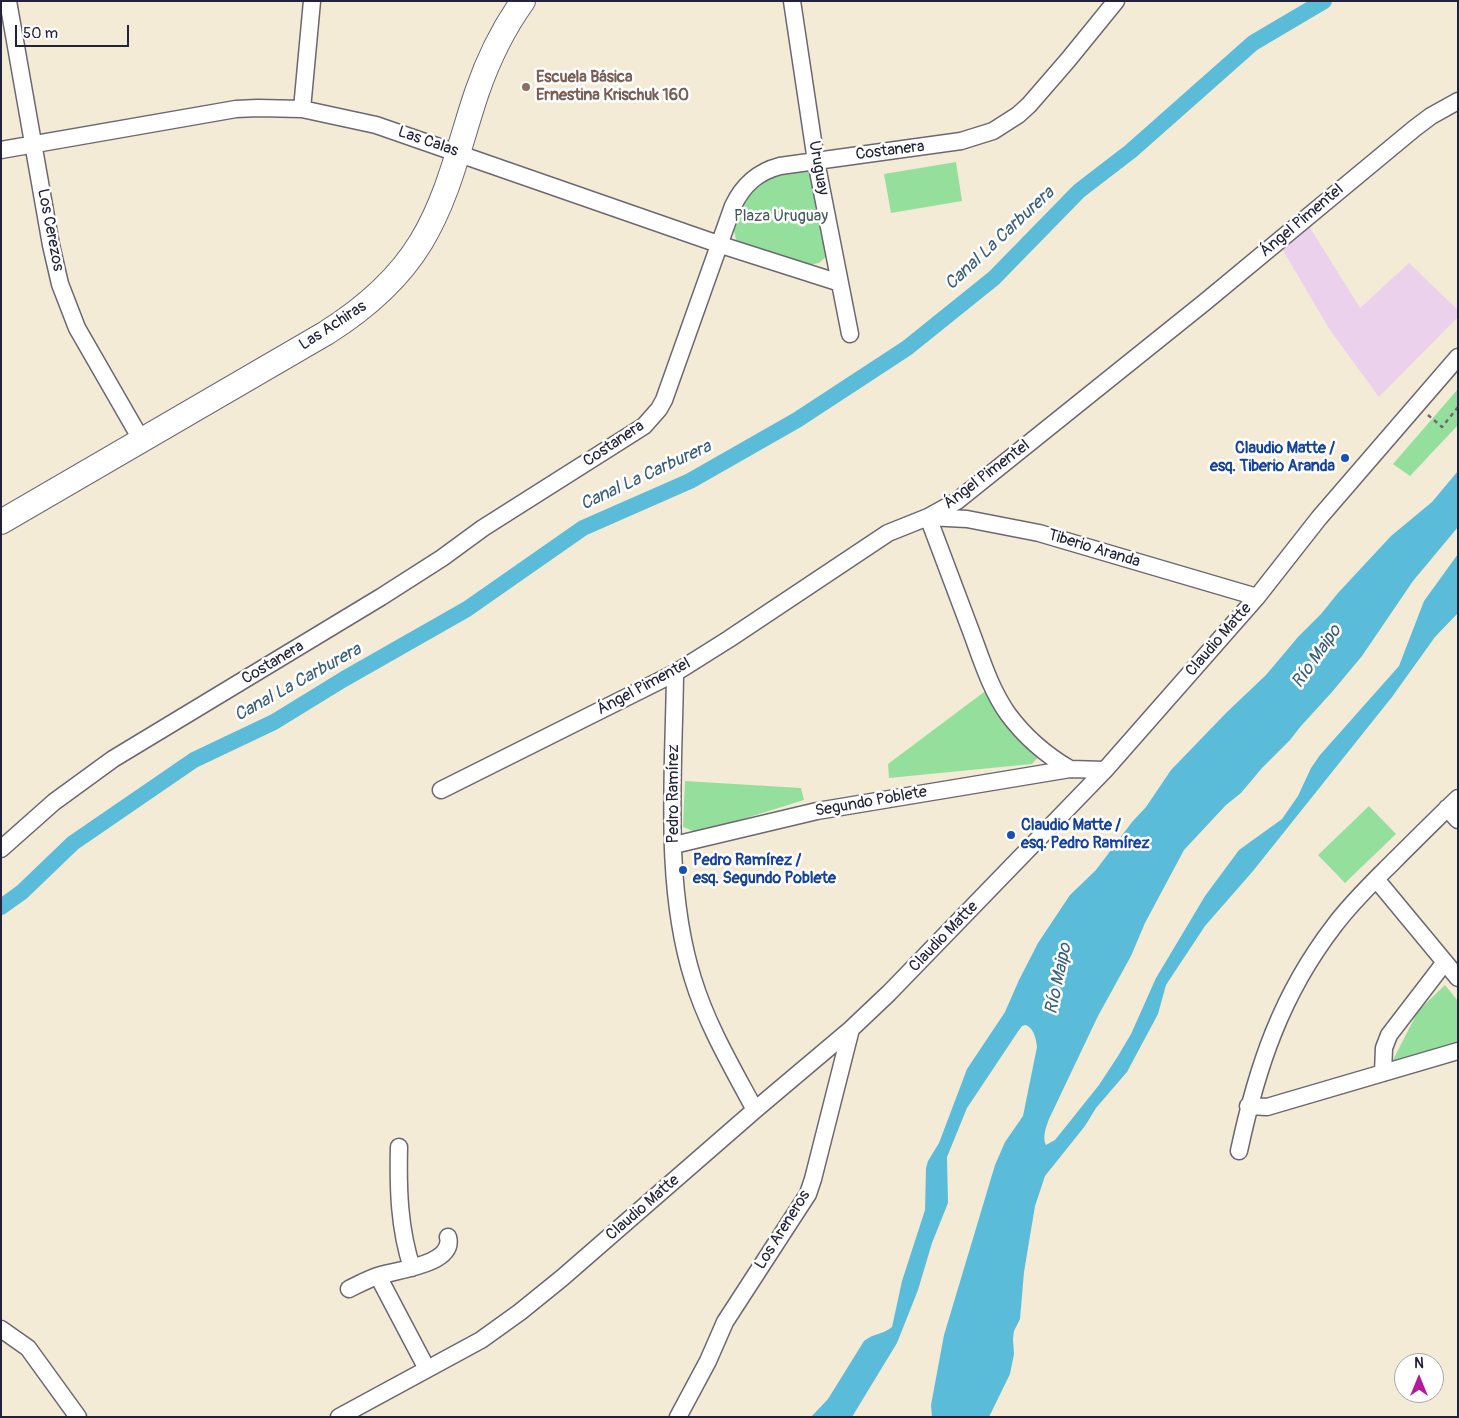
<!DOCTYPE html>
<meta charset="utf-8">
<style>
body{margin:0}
#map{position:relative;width:1459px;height:1418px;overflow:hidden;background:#f4ebd6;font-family:Pangolin,sans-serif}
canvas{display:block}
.frame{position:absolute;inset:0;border:2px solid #22223b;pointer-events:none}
.north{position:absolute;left:1394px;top:1353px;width:50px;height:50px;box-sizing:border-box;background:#fff;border:1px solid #a7a7b1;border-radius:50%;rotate:0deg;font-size:14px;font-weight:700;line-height:20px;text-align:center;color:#22223b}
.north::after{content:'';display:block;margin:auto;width:18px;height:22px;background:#b5179e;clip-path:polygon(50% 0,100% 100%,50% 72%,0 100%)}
.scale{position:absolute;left:15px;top:25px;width:114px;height:22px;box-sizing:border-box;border:2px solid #22223b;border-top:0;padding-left:6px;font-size:15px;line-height:18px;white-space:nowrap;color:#22223b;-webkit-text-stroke:4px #fff;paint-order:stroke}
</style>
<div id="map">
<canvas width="1459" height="1418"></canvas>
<div class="frame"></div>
<div class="north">N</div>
<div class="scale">50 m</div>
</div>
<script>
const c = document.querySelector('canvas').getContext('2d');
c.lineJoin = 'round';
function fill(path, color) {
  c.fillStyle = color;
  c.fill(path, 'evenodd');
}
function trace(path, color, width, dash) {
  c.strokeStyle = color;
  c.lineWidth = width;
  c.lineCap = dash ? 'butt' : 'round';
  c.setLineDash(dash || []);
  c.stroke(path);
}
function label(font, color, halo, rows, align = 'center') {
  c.font = font + ' Pangolin,sans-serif';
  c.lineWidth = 5;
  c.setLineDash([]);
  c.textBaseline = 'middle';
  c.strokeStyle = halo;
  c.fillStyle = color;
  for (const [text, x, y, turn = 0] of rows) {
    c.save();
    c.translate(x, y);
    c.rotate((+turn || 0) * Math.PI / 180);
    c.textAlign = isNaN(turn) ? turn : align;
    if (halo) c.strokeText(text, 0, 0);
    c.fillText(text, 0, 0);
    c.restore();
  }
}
fill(new Path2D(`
 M1309,226L1360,308L1409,263L1458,310V317L1379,397L1330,330L1281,247Z`), '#ebd1eb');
fill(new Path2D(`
 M956,162L962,201L891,213L884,174Z
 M803,169L813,174L827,256L819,263L808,265L737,243L734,231L746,198L765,178Z
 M1458,389V425L1410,476L1393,464Z
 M988,689L1039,756L1032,764L889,778L888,764Z
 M685,781L801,788L804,800L698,833L683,827Z
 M1369,806L1396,834L1345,883L1318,855Z
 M1445,985L1458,1001V1043L1392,1062L1418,1011Z`), '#94df9c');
fill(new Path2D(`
 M1458,471V527L1413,581L1362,656L1332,692L1301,726L1290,740L1262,768L1241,793L1226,805L1184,850L1145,923L1131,956L1098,1016L1049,1119C1046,1127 1042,1138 1046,1145L1055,1140L1099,1085L1118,1056L1131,1034L1156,978L1205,896L1239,850L1282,819L1298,796L1311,768L1320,755L1399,666L1424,601L1458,554V613L1435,637L1392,697L1253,871L1205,926L1166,985L1158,1014L1127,1072L1096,1108L1085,1126L1045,1176L1035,1206L1024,1272L1020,1319L1014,1331L1013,1339L1014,1354L1010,1374L989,1417H932L931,1405L944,1335L995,1165L1005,1142L1023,1116L1037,1047C1036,1038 1034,1029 1026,1025L1022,1026L1017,1033L967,1108L947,1157L948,1203L932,1243L918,1290L897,1343L852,1417H811L828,1399L864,1341C872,1334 884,1334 892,1327L902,1281L925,1210L926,1168L928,1161L939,1143L967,1069L1005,1012L1019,980L1038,943L1070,895L1096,870L1132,822L1146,807L1171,770L1227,712L1266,675L1298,637L1321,614L1338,593L1391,536L1432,502Z`), '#5bbcda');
trace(new Path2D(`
 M1,907L22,892L73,843L194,760L274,722L344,679L467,609L583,528L690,481L797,420L907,348L994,278L1079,191L1131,151L1253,43L1324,1`), '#5bbcda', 16);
const street = new Path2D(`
 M8,1L51,245L60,284L77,328L142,441
 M792,1L816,161L850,334
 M302,109L312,1
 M1,150L236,109L258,108L302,109L376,125L721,245L840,283
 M928,517L967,519L1039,533L1257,597
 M928,517C943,556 957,595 972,634C982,661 991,690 1008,714C1025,737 1046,755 1070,769
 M675,673C674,772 663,884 693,979C707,1025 732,1067 755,1110
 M441,790L675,673L729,639L888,533L928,517L957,501L1205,302L1415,128L1431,116L1458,101
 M1447,808L1458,820
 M674,845L817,811L1070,769L1105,770
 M1,849L54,802L113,759L381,597L442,558L483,528L644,426L659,409L664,400L733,206C743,185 757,172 780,166L961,141L993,131L1018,115L1029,105L1068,60L1116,1
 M1376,879L1458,978
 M1383,1073L1384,1048L1389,1035L1445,962
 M1248,1106L1267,1107L1458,1051
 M399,1147C398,1189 399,1228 412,1268
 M1239,1151C1257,1067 1281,995 1334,926C1351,903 1372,883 1393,862C1414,841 1436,819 1458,798
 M378,1276L427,1369
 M349,1289C359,1284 370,1278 381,1275C398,1270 455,1264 448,1237
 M1,1329L28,1348L78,1417
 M339,1417L481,1340L520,1312L562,1278L755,1110L851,1029L889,993L1105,770L1257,597L1319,518L1458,357
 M678,1417L708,1361L725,1322L808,1194L813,1179L851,1029`);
const secondary = new Path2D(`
 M1,522L326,333C364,309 398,280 421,242C449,196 460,142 477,92C488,60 503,29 523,1`);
trace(street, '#6c6871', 19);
trace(secondary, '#6c6871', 26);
trace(new Path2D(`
 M1428,415L1442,427L1458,407`), '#6c6871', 2.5, [4, 4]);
trace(street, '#fff', 16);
trace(secondary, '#fff', 24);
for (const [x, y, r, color] of [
 [526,87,5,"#8d6e63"],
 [1345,458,5,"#1a4fb4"],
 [1011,835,5,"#1a4fb4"],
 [683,870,5,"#1a4fb4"]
]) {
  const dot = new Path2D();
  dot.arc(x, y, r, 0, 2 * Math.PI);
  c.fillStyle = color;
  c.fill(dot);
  trace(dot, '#fff', 2);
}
label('bold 16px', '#785e54', '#fff', [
 ["Escuela Básica",536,78],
 ["Ernestina Krischuk 160",536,96]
], 'left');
label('16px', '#22223b', '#fff', [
 ["Las Calas",428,142,19],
 ["Costanera",890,151,-7],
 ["Uruguay",818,168,80],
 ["Ángel Pimentel",1302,221,-40],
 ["Los Cerezos",50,230,79],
 ["Las Achiras",333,326,-33],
 ["Costanera",614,444,-34],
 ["Ángel Pimentel",987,475,-37],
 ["Tiberio Aranda",1094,549,17],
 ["Claudio Matte",1219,640,-49],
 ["Costanera",273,663,-31],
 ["Ángel Pimentel",644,687,-28],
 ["Pedro Ramírez",674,794,-90],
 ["Segundo Poblete",871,802,-10],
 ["Claudio Matte",944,937,-46],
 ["Claudio Matte",643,1208,-41],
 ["Los Areneros",783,1230,-58]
]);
label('16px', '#445b58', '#fff', [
 ["Plaza Uruguay",781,217]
]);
label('bold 16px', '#164399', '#fff', [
 ["Claudio Matte /",1335,449,"right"],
 ["esq. Tiberio Aranda",1335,467,"right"],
 ["Claudio Matte /",1021,826],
 ["esq. Pedro Ramírez",1021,844],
 ["Pedro Ramírez /",693,861],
 ["esq. Segundo Poblete",693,879]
], 'left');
label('italic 18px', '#39607b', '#fff', [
 ["Canal La Carburera",1000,239,-43],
 ["Canal La Carburera",646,476,-25],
 ["Río Maipo",1317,657,-55],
 ["Canal La Carburera",298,683,-29],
 ["Río Maipo",1059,979,-78]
]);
</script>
